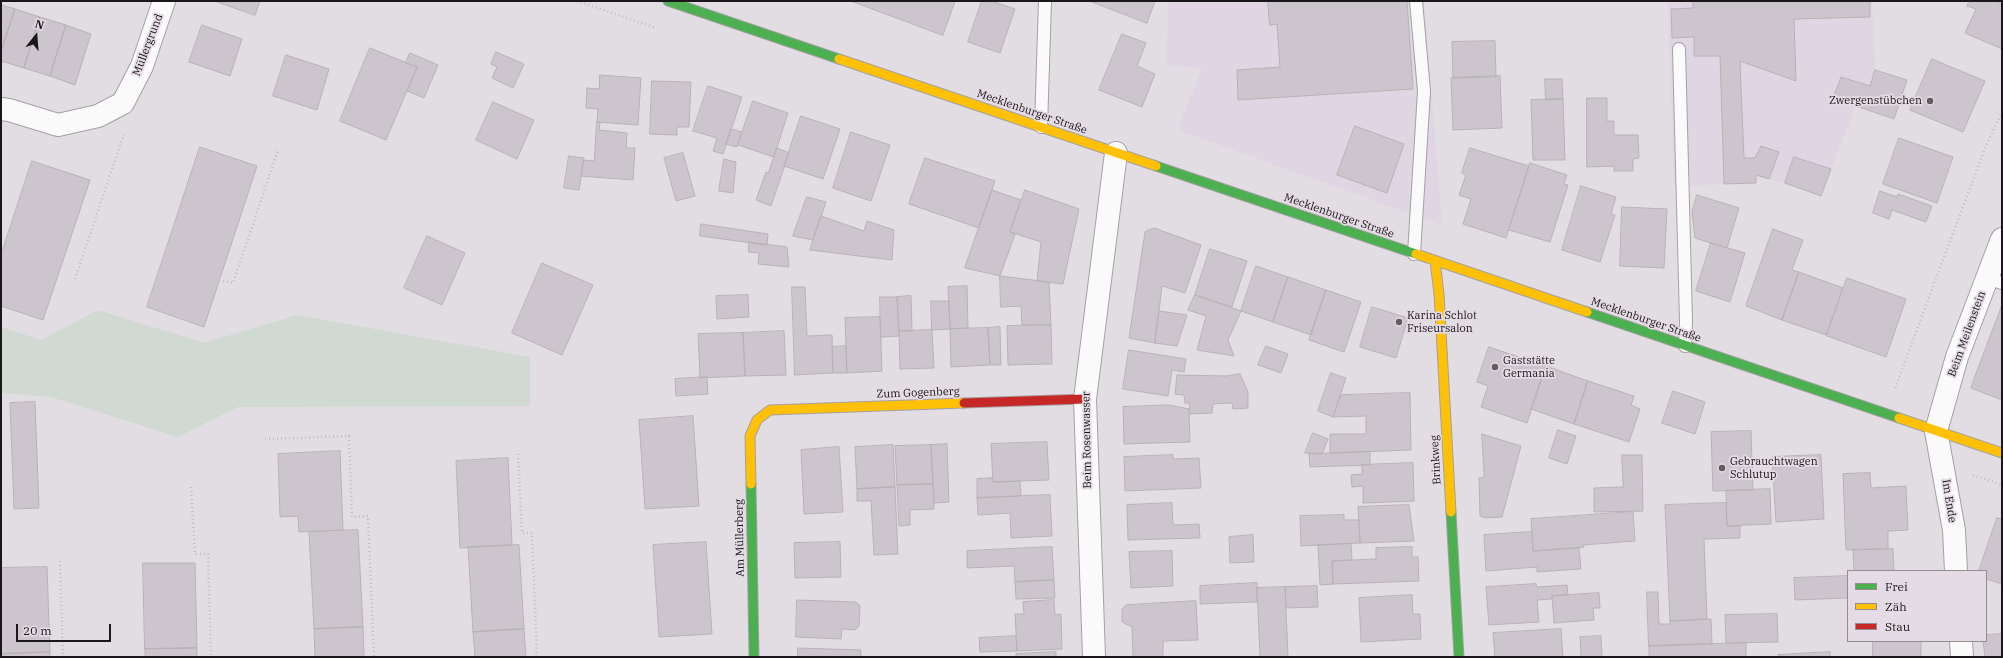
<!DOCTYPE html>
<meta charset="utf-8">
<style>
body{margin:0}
#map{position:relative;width:2003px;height:658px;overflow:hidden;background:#e2dde2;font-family:"IBM Plex Serif",serif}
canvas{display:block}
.frame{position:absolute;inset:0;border:2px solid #1a171a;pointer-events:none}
.legend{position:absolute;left:1847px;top:570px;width:140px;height:72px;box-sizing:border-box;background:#e4dbe4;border:1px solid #938d93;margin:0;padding:5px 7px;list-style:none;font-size:12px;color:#1a171a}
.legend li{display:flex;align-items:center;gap:8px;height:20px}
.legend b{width:20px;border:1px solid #938d93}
.north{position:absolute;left:16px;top:16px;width:40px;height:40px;-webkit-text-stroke:3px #e4dbe4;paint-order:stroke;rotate:17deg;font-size:11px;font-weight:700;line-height:16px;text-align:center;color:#1a171a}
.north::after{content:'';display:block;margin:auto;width:14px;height:18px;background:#1a171a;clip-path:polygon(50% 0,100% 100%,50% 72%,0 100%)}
.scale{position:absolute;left:16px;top:624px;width:95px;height:18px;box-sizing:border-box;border:2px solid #1a171a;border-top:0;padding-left:5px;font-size:12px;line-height:14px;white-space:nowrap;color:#1a171a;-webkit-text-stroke:3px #e4dbe4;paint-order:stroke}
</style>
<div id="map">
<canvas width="2003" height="658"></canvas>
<div class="frame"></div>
<ul class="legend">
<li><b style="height:5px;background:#4caf50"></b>Frei</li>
<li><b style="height:5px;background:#ffc107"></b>Zäh</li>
<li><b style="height:5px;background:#c62828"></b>Stau</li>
</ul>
<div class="north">N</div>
<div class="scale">20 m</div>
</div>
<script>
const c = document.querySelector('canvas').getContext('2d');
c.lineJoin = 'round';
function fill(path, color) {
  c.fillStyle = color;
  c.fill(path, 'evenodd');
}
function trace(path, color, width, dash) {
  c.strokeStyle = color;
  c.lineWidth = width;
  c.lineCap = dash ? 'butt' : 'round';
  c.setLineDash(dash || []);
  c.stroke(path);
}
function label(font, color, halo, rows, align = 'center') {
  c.font = font + ' "IBM Plex Serif",serif';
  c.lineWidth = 3.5;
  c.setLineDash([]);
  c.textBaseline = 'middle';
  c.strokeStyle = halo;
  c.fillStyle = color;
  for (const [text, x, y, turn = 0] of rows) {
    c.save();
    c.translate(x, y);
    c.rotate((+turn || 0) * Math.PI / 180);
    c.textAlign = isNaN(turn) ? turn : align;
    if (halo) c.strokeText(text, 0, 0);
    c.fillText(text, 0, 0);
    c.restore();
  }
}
fill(new Path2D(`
 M1168,1H1424L1442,225L1178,130L1202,68L1167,65Z
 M1668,1H1872L1875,70L1870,86L1841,77L1833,98L1855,107L1821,196L1756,175V183L1674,186Z`), '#dfd5e3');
fill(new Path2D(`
 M98,310L204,343L297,315L530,357V406L238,407L178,437L51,397L1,393V327L41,340Z`), '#d0d9d2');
const building = new Path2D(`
 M215,1H260L255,15Z
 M851,1H955L943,35Z
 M982,1H991L1015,9L1000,53L968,42Z
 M1090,1H1155L1147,23Z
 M1268,1H1407L1413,89L1238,100L1237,70L1280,67L1277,24L1270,25Z
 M1693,1H1870V17L1794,19L1796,81L1740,61L1744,158H1755L1761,146L1779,152L1769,179L1756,175V183L1724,184L1720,56H1694V37L1672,38L1671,9L1693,8Z
 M1970,1H1995L2002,4V49L1965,33L1976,9L1967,6Z
 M1,5L15,9L1,52Z
 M15,9L40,17L24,68L1,61V52Z
 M40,17L66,25L50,76L24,68Z
 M66,25L91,34L75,85L50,76Z
 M202,25L242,39L230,76L189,62Z
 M1122,34L1146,43L1137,66L1155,74L1142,107L1099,90Z
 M1495,41L1496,77L1453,78L1452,42Z
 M370,48L417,67L386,140L340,121Z
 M496,52L524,64L513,88L492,78L497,67L491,64Z
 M410,53L438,65L424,98L407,91L417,67L406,63Z
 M286,55L329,69L317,110L273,96Z
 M1932,59L1985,81L1963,132L1910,110Z
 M1875,70L1907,80L1894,119L1833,98L1841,77L1870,86Z
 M600,75L641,78L638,125L597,122L598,109L586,108L587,88L599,89Z
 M1500,76L1502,128L1453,130L1451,78Z
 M1545,79H1562L1563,99L1546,100Z
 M652,81L691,82L689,127H677V135L650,134Z
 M708,86L742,97L723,154L713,151L717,138L693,131Z
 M1587,98H1607V121H1614V135H1638L1639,158L1633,159V171H1614V166L1587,167Z
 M1563,99L1565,160H1533L1531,100Z
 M753,101L788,113L774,157L738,145Z
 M493,102L534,120L517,159L476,140Z
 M801,116L840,129L823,179L784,166Z
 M597,122L600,123L599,130L627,133L626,148H635L633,180L581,176L583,160L594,161Z
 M1355,126L1404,144L1387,193L1337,175Z
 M731,129L742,132L737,147L726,144Z
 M851,132L890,145L871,201L833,188Z
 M1899,138L1953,157L1937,203L1883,184Z
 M200,147L257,166L204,327L147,307Z
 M777,148L789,153L771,206L756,200L766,172L768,173Z
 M1470,148L1529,166L1506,238L1463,224L1471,199L1459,195L1466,175L1462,173Z
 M683,153L695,196L676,201L664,158Z
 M569,156L584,158L579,190L564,188Z
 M1794,157L1831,169L1821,196L1785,183Z
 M925,158L995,181L979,228L909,204Z
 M724,159L736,162L733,193L719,191Z
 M32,161L90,180L43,320L1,306V255Z
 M1530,163L1567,175L1564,184L1568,185L1550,242L1509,230Z
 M1581,186L1616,197L1611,214L1615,215L1600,262L1562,250Z
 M992,190L1021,200L1010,232L1015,234L1000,276L965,268Z
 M1025,190L1079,209L1063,284L1037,281L1041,242L1010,232Z
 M1880,191L1897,197L1898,194L1932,206L1926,222L1892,210L1889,219L1873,213Z
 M1697,195L1739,208L1727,248L1695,238L1692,212Z
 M807,197L826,202L813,240L793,236Z
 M1622,207L1667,209L1664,268L1620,266Z
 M821,216L864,231L867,221L894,230L892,260L810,250Z
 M701,224L768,234L767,245L700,236Z
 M1154,228L1201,245L1185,293L1162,286L1155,343L1129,338L1145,232Z
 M1773,229L1803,240L1792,270L1799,272L1782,320L1746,306Z
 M427,236L465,253L442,305L404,288Z
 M749,242L787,247L789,267L758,264L759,253L749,252Z
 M1711,243L1745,253L1730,302L1696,291Z
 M1210,249L1247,261L1232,307L1195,295Z
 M542,263L593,285L562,355L512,333Z
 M1256,266L1288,277L1273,322L1241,311Z
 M1799,272L1843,288L1826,335L1782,320Z
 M1000,276L1049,282L1051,325H1022L1021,306L1001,307Z
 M1288,277L1326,290L1311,335L1273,322Z
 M1847,278L1906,299L1886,357L1827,336Z
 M967,286L968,328L950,329L948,287Z
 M792,287H805L807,336L832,335L833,373L795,375Z
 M1326,290L1361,302L1344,352L1309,340Z
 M748,295L749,317L717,319L716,296Z
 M1195,295L1241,311L1228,340L1234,356L1197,350L1206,316L1188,310Z
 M911,296L912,331H899L897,297Z
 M880,297H897L899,336L881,337Z
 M931,301H949L950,329L932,330Z
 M2002,305V400L1971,388Z
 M1372,307L1408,318L1396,358L1360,347Z
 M1159,311L1187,315L1177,346L1155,343Z
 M880,317L882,371L847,373L845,318Z
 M1051,325L1052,364L1008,365L1007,326Z
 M1000,327L1001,365H990L988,328Z
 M988,328L990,365L951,367L950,329Z
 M932,330L934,368L900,369L899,331Z
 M784,331L786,375L745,376L743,333Z
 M743,333L745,376L700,378L698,334Z
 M846,346L847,373H833L832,347Z
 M1266,346L1288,354L1281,373L1258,365Z
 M1489,347L1546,366L1527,423L1481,407L1488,386L1477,382Z
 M1129,350L1186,359L1184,372L1172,370L1168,396L1123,389Z
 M1546,366L1588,381L1574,424L1531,409Z
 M1331,373L1346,378L1333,417L1318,411Z
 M1240,374L1248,392V408L1233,409L1232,403L1213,404L1212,413L1190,414L1189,403H1185L1184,395L1175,394L1177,375L1226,376Z
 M707,377L708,394L676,396L675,379Z
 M1588,381L1634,396L1631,405L1640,409L1629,442L1574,424Z
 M1673,391L1705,402L1695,434L1662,423Z
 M1410,393L1411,450L1330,453V434H1366V416L1333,417L1341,395Z
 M35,402L39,508L14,509L10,403Z
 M1169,405L1189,409L1190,442L1124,444L1123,407Z
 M693,416L699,506L645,509L639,420Z
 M1558,430L1576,436L1567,464L1549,458Z
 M1751,431L1753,490L1713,491L1711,432Z
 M1313,433L1328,439L1322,454L1305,453Z
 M1482,434L1521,446L1502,517L1486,518L1480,516L1479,478L1484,477Z
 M1047,442L1049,480L993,482L991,444Z
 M947,444L949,502L934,503L931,445Z
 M893,445L895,487L857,489L855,447Z
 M931,445L933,484L897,485L895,446Z
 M839,447L843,512L804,514L801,450Z
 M340,451L343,530L299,532L298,516L280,517L278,454Z
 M1370,452V465L1310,467L1309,454Z
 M1173,455V459L1199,458L1201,488L1125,491L1124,457Z
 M1622,455H1642L1643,511L1594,512V488L1623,487Z
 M1821,455L1824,519L1776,522L1772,457Z
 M508,458L512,545L460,548L456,461Z
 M1413,463L1414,501L1363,503V486L1352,487L1351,475L1362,474V465Z
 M1870,473L1871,488L1906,486L1908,530L1888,531V549L1846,550L1843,474Z
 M992,478L993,482L1020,481L1021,496L977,498V479Z
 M933,484L934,509L910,510V525L899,526L897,485Z
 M895,487L898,554L874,555L871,501H857V489Z
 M1770,489L1771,524L1727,526L1726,491Z
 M1050,495L1052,536L1011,538L1010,513L978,515L977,498Z
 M1172,503L1173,525L1199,524L1200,538L1128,540L1127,505Z
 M1726,503L1727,526H1740V538L1704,539L1707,619L1670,621L1665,505Z
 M1409,505L1414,541L1360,543L1358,507Z
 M1633,512L1635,541L1583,545L1584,547L1533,551L1531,519Z
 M1344,515V520H1359L1360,543L1301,546L1300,516Z
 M1997,518L2002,519V584L1986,579V571H1979Z
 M358,530L363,627L314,629L309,532Z
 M1532,532L1533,551L1579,548L1581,569L1537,572V567L1486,571L1484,535Z
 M1253,535L1254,562L1230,563L1229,537Z
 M706,542L712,634L659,637L653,545Z
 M840,542L841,577L795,578L794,543Z
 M1351,544L1352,560L1332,561L1333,584L1320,585L1318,545Z
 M519,545L524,629L473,632L468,547Z
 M1052,547L1054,580L1015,582L1014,566L967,568V551Z
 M1412,547V557H1418L1419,581L1333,584L1332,561L1376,559V548Z
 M1893,549L1894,571H1854L1853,550Z
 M1172,551L1173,586L1131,588L1129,552Z
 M143,563H195L197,648L145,649Z
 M47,567L50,652L1,654V568Z
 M1848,576V598L1795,600L1794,578Z
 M1054,580L1055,598L1016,599L1015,582Z
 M1257,583V602L1200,604V586Z
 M1536,584L1537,587L1567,585L1568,595L1552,596V599L1537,600L1539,622L1489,625L1486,587Z
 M1317,586L1318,607L1286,608L1285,587Z
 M1285,587L1288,657H1260L1257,588Z
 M1647,592H1658L1659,624H1670V621L1711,619L1712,644L1649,646Z
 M1599,593L1600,608H1593L1594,620L1554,623L1552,596Z
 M1412,595L1413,614H1420L1421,639L1361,642L1359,598Z
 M797,600L856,602L860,606L859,626L855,630L842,629L841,639L796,637Z
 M1054,600L1055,615L1061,614L1062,649L1017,651L1015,614H1024L1023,602Z
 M1196,601L1198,640L1163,641V657H1133L1132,627L1122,622V609L1126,605Z
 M1777,614L1778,642L1726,643L1725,615Z
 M363,627L364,657H315L314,629Z
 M524,629L526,657H475L473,632Z
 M1561,629L1563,657H1495L1493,633Z
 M2002,634V657H1985L1983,641H1986V635Z
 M1016,636L1017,651L980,652L979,638Z
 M1601,636L1602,657H1581L1580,637Z
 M1873,641H1921V657H1873Z
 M1746,643V657H1649V646Z
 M197,648V657H145V649Z
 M798,648L861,650V657H798Z
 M50,652V657H1V654Z
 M1056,652V657H1016V654Z
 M1830,652V657H1779L1778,655Z`);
fill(building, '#cdc5cd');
trace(building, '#b6b3b6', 1);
const lane = new Path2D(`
 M1679,49L1686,321L1685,346
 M1041,127L1045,1
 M1414,254L1424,91L1416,1
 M1987,278L2002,283`);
const street = new Path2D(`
 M1,109L9,110L58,125L98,116L123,103L142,66L164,1
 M1956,571L1954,530L1936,431L1957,357L2002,239
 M1961,641L1962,657
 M1094,657L1085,399L1116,153`);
const fast = new Path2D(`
 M668,1L839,59
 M1156,166L1416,254
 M1587,312L1899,418
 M751,484L754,657
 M1451,512L1459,657`);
const slow = new Path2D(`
 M839,59L1156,166
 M1416,254L1587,312
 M1435,261L1439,294L1451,512
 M1899,418L2002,453
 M751,484L750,436L757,420L770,410L964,403`);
const jam = new Path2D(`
 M964,403L1085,399`);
trace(lane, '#a4a0a4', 14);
trace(street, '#a4a0a4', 24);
trace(fast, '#a4a0a4', 11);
trace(slow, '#a4a0a4', 11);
trace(jam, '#a4a0a4', 11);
trace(new Path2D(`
 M577,1L656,28
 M75,279L124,134
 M219,280L233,283L278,150
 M1895,388L1985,148L2002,112
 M265,439L349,436L352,517L368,516L374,657
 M518,454L522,533H532L537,657
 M1973,475L2002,485
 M191,487L195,554H208L211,657
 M60,561L63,657`), '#bfbdbf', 2.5, [1, 3]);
trace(lane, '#fbfafb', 12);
trace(street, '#fbfafb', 22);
trace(fast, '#4caf50', 9);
trace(slow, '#ffc107', 9);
trace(jam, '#c62828', 9);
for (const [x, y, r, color] of [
 [1930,101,4,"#605c60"],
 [1399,322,4,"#605c60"],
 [1495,367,4,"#605c60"],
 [1722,468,4,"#605c60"]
]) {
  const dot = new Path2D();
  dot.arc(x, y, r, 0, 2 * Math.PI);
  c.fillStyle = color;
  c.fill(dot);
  trace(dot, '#e4dbe4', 1.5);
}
label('11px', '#1a171a', '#e4dbe4', [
 ["Müllergrund",148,45,-69],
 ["Mecklenburger Straße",1032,112,19],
 ["Mecklenburger Straße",1339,216,19],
 ["Mecklenburger Straße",1646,320,19],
 ["Beim Meilenstein",1967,334,-70],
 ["Zum Gogenberg",918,393,-2],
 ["Beim Rosenwasser",1087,440,-91],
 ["Brinkweg",1436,460,-93],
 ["Im Ende",1949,501,81],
 ["Am Müllerberg",740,538,-91]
]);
label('11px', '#1a171a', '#e4dbe4', [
 ["Zwergenstübchen",1922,101,"right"],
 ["Karina Schlot",1407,316],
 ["Friseursalon",1407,329],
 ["Gaststätte",1503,361],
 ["Germania",1503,374],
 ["Gebrauchtwagen",1730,462],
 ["Schlutup",1730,475]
], 'left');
</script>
